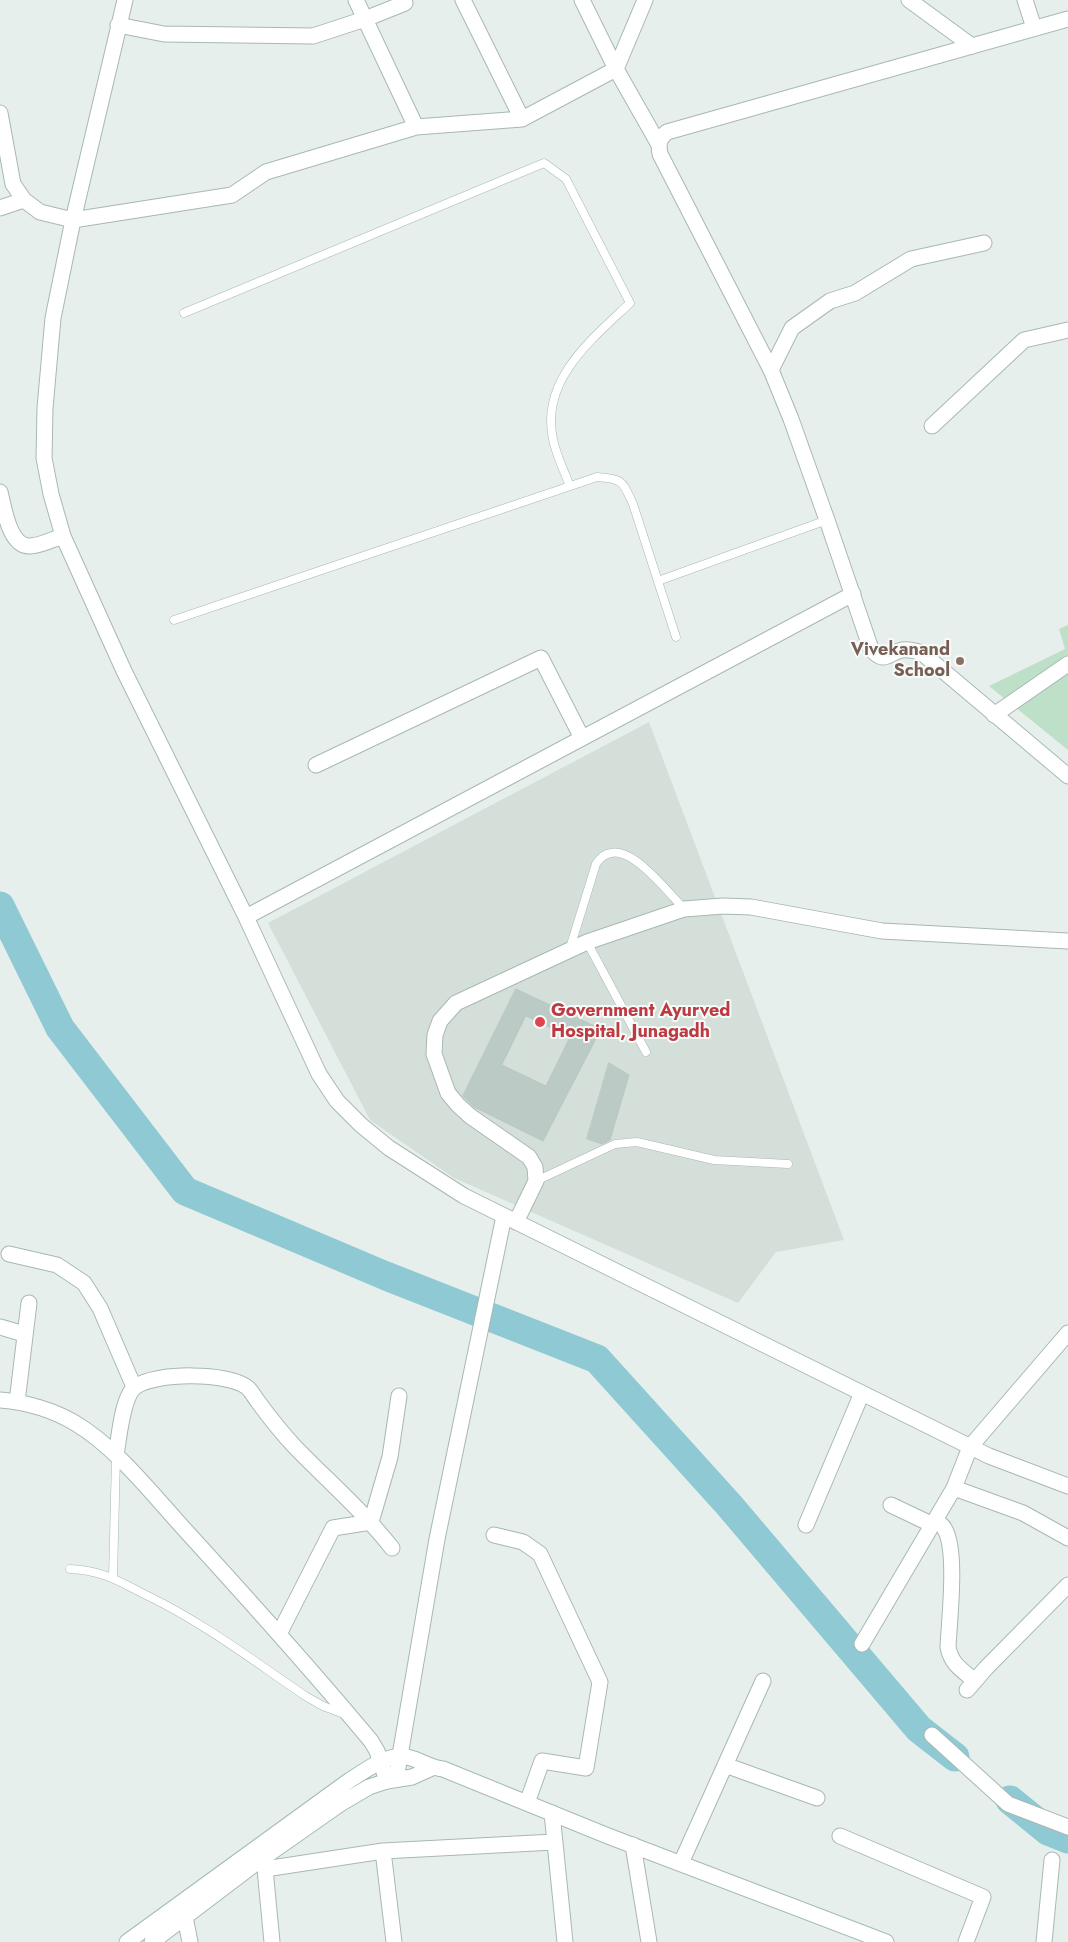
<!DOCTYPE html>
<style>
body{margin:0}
canvas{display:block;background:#e6efeb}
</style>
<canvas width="1068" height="1942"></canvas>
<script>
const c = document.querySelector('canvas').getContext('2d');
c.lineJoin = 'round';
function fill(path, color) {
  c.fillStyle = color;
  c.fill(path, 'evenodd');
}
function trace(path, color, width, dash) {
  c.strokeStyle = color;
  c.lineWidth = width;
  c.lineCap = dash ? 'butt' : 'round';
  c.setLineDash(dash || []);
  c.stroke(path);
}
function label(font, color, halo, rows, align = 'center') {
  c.font = font + ' Jost,sans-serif';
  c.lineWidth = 4;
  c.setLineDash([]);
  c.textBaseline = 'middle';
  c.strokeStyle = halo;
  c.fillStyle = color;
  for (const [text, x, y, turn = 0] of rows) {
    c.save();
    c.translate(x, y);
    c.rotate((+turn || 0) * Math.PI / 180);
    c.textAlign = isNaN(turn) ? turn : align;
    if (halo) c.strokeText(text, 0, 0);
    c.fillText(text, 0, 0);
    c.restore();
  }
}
fill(new Path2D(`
 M649,722L844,1240L776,1252L738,1303L454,1178L370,1120L268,923Z`), '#d4dfda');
fill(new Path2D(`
 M1068,625V750L989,686L1065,649L1059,629Z`), '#bfe0c8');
trace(new Path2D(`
 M0,906L60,1028L185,1191L386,1276L597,1359L729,1505L919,1729L955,1757
 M1010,1800L1048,1831L1068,1839`), '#8ec9d4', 29);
const building = new Path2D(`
 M516,989L601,1029L543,1141L474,1107L463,1096ZM526,1016L570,1037L546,1086L502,1065Z
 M609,1063L629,1075L610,1140L602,1144L587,1139Z`);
fill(building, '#bbcac4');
trace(building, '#b8c9c2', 1);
const service = new Path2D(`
 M184,313L544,163L566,179L630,303C592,339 540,380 553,439C556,455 564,471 570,486
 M658,581L827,520
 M174,620L597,477C624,479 622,481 633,504L676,637
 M587,942L646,1052
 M570,948L596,864C600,858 604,854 611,853C634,848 669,893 684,909
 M536,1181L615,1144L637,1142L714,1160L788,1164
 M70,1569C105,1571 118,1581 148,1596C204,1623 255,1662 307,1697L323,1706L344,1714
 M113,1577L116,1457`);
const minor = new Path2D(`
 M125,0L73,220L53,318L45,408L44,458L51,494L63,536L124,671L246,917L319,1074L337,1101L361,1125L389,1148L464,1196L989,1456L1068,1486
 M356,0L416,127
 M463,0L522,119
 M582,0L616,69L658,143
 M909,0L972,46
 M1025,0L1034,28
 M118,25L164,34L313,36L365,19L405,3
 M0,113L13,184L24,200L40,212L73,220L232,195L266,172L416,127L522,119L616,69L645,0
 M0,208L24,200
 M771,370L792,328L830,301L855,293L911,259L984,243
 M932,426L1024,340L1068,330
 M0,492C4,507 9,547 30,546C40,546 53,539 63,536
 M994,715L1068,664
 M316,765L541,658L582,738
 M246,917L853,594
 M516,1222L536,1181L535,1167L529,1157L470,1116L458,1105L448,1093L434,1054L435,1035L440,1021L456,1003L587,942L684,909L723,906L751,907L882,931L1068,941
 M9,1254L57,1265L84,1283L100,1308L134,1387
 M0,1327L24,1334
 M0,1400C25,1402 53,1410 75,1423C117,1448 153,1495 186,1531C249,1600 311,1669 371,1741L377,1751L387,1781
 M17,1402L29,1303
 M116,1455C119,1439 122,1397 135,1387C154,1372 230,1372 248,1388C252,1392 255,1398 259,1403C270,1418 282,1433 295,1447C328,1481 363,1511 392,1548
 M954,1488L1023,1513L1068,1538
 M891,1505L933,1525
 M936,1521C938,1523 943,1525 944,1528C958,1548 949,1622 948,1647C951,1664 962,1670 974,1680
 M806,1525L862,1393
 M494,1535L523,1542L540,1554L600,1682L586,1768L542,1761L527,1803
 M279,1634L333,1528L371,1522L390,1457L399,1396
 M862,1644L954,1488L970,1447L1068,1333
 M967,1690L986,1668L1068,1585
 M932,1735L1008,1804L1068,1827
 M725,1765L817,1798
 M396,1779L437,1539L504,1216
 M552,1813L565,1942
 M840,1836L983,1897L966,1942
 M633,1845L649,1942
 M383,1851L394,1942
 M260,1860L265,1869L272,1942
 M681,1863L763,1681
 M265,1869L383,1851L554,1842
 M185,1917L190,1942
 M1044,1942L1052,1860`);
const tertiary = new Path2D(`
 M1068,19L667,132C659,139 658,143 660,154L771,370L791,419L827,520L871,649C885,665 887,653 902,650C909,649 916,651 922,653L1068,776`);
const secondary = new Path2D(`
 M127,1942L350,1780C370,1768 390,1750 414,1759C425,1763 432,1768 443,1769L608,1836L886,1942
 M152,1942L260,1860L340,1804L369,1787L387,1781L412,1777L432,1768`);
trace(service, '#a8b8b2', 9);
trace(minor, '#a8b8b2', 17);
trace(tertiary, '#a8b8b2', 17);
trace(secondary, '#a4bbb3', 17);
trace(service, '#fff', 8);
trace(minor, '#fff', 15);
trace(tertiary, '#fff', 15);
trace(secondary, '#fff', 15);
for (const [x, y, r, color] of [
 [960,661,5,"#8d6e63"],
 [540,1022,6,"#e0444e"]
]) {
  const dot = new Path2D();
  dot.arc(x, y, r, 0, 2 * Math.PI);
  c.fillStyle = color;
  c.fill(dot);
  trace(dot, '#f7fbf9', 2);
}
label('bold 18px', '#785e54', '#f7fbf9', [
 ["Vivekanand",950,651],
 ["School",950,672]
], 'right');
label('bold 18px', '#be3a42', '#f7fbf9', [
 ["Government Ayurved",551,1012],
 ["Hospital, Junagadh",551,1033]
], 'left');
</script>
